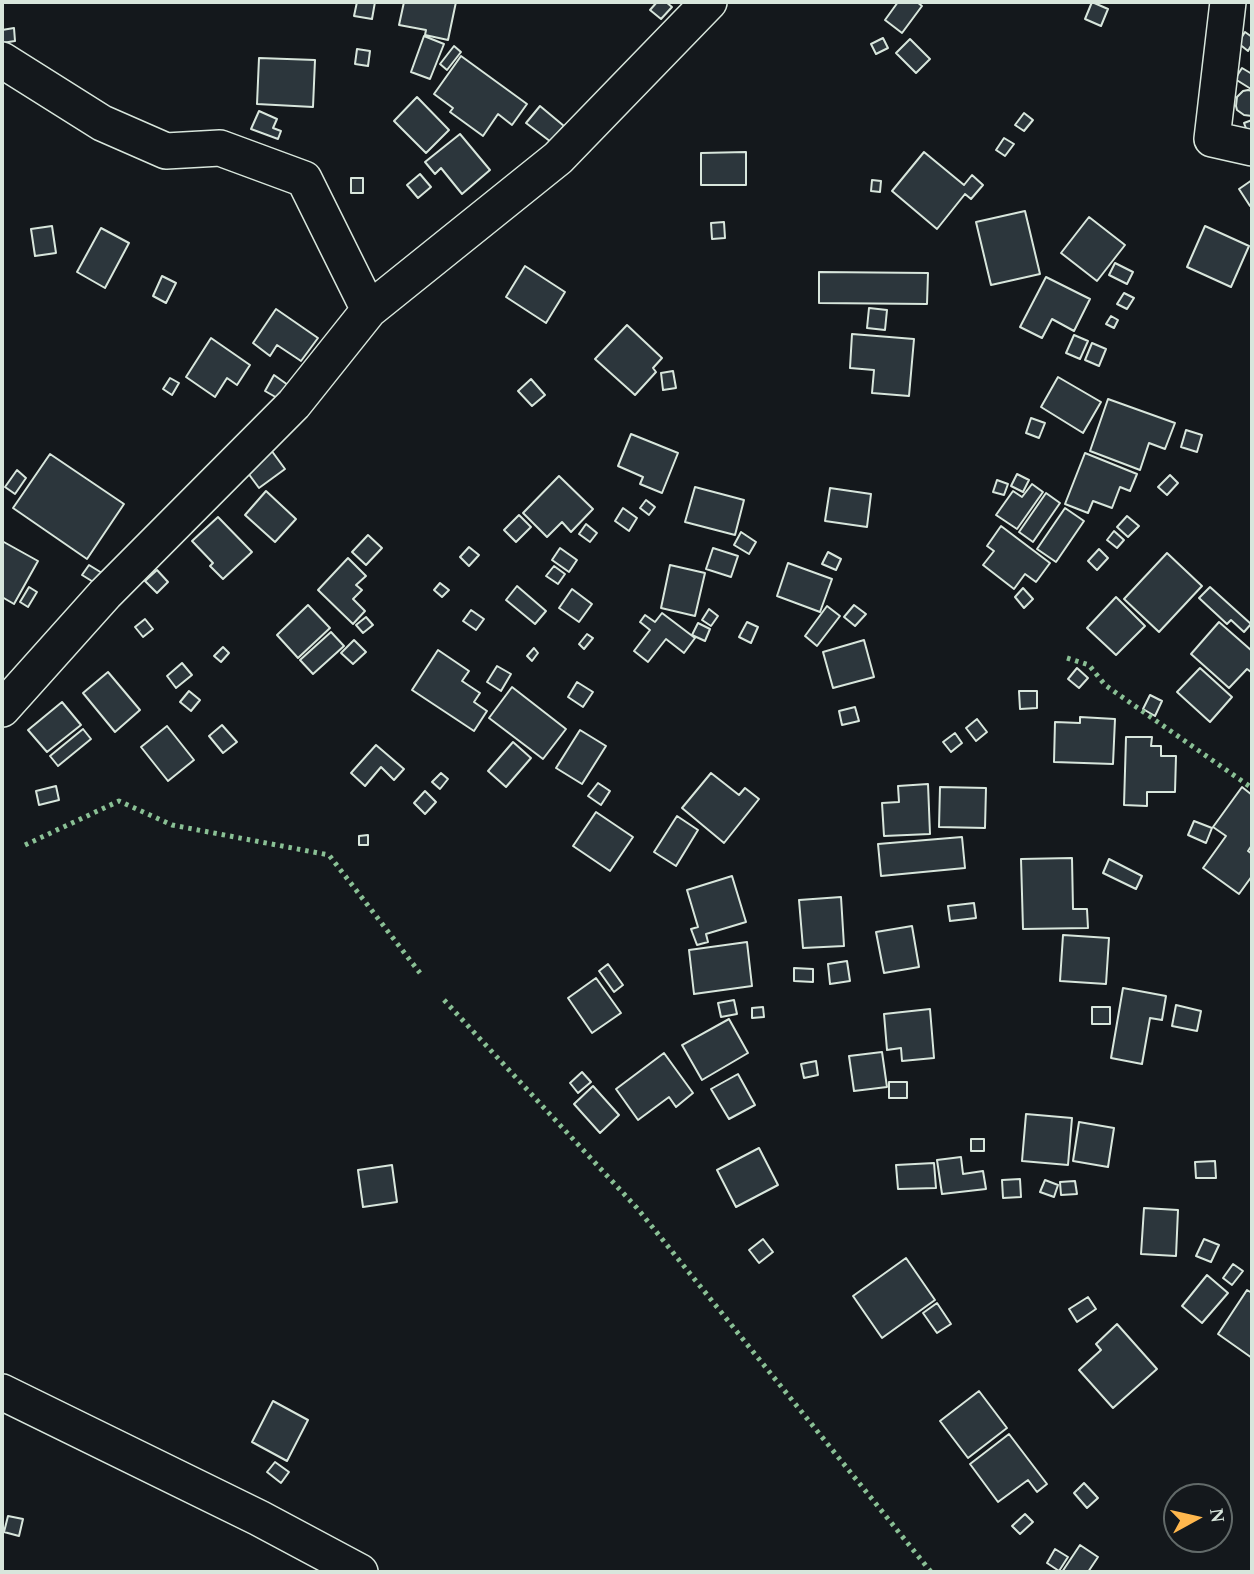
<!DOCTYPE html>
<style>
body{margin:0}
#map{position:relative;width:1254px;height:1574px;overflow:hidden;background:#14181c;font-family:Georgia,serif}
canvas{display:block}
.frame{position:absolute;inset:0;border:4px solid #d8e6dc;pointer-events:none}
.north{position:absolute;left:1163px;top:1483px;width:70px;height:70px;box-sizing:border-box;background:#14181c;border:2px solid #626a69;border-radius:50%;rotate:82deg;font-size:19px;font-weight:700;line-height:28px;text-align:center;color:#d8e6dc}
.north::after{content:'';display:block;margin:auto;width:24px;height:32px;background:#ffb74d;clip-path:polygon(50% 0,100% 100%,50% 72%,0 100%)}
</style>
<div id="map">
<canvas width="1254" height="1574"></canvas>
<div class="frame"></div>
<div class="north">N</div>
</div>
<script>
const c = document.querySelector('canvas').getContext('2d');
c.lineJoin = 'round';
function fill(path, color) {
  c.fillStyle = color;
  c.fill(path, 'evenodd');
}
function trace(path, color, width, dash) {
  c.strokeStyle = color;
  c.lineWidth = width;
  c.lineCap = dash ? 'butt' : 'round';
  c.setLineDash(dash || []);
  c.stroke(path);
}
const building = new Path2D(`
 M357,2H375L372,19L354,16Z
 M404,2H456L448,40L425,35L426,30L399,25Z
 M657,2H666L672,7L661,19L650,10Z
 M898,2H917L922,6L902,33L885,20Z
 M1092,2L1108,9L1101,26L1085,19Z
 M14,28L15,41L2,43V30Z
 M1245,32L1252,37V44L1248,51L1238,43Z
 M424,36L444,44L430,79L411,72Z
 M883,38L888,48L876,54L871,44Z
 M910,39L930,59L916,73L896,53Z
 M454,46L461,52L447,70L440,64Z
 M357,49L370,51L368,66L355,64Z
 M461,56L527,104L512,125L498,114L483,136L450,112L453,108L434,94Z
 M259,58L315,60L313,107L257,104Z
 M1242,68L1252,74V86L1251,89L1235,79Z
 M1248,90L1252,91V116L1244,115L1237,110L1236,106L1237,97L1243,91Z
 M417,97L449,130L426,153L394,121Z
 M540,106L564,126L551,142L526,123Z
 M259,111L277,119L273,128L281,131L278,139L251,129Z
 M1024,113L1033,120L1024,131L1015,125Z
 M1252,120V138L1250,139L1244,123Z
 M460,134L490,170L462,194L441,168L435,174L425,162Z
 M1004,138L1014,144L1005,156L996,150Z
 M746,152V185H701V153Z
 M924,152L964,185L972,175L983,185L971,199L965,194L937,229L892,191Z
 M420,174L431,187L418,198L407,185Z
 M351,178H363V193H351Z
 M872,180L881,181L880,192L871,191Z
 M1252,180V205L1250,206L1239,189Z
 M1025,211L1040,274L991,285L976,222Z
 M1089,217L1125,245L1097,281L1061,253Z
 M724,222L725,238L712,239L711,223Z
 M52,226L56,253L35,256L31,229Z
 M1205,226L1249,246L1231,287L1187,267Z
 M101,228L129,243L105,288L77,272Z
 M1115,263L1133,272L1127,284L1109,275Z
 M525,266L565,292L546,323L506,297Z
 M819,272L928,273L927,304L819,303Z
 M162,276L176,283L166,303L153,296Z
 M1046,277L1090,299L1074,331L1052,319L1042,338L1020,327Z
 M1124,293L1134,298L1127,309L1117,304Z
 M869,308L887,310L885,330L867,328Z
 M276,309L318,338L301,361L277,345L270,356L253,343Z
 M1111,316L1118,320L1114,328L1106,324Z
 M627,325L662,358L653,368L656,372L635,395L595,359Z
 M852,334L914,339L909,396L872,393L874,370L850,368Z
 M1074,335L1088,341L1080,359L1066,353Z
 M211,338L250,365L237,385L227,378L215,397L186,377Z
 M1092,343L1106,349L1099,366L1085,360Z
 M673,371L676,388L663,390L661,373Z
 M274,375L288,385L279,399L265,391Z
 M1058,377L1101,402L1083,433L1041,407Z
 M170,378L179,383L172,395L163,389Z
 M531,379L545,395L532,406L518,391Z
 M1108,399L1175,423L1165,449L1149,443L1140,470L1090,451Z
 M1031,418L1045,423L1039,438L1026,433Z
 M1186,430L1202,435L1197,452L1181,447Z
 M631,434L678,453L662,493L640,484L643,477L618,466Z
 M271,450L285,469L259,488L245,469Z
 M1085,453L1137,474L1130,491L1120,487L1112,508L1093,501L1088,513L1065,504Z
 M50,454L124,504L87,559L13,508Z
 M17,470L26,478L15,494L5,487Z
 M1017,474L1029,480L1023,492L1011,486Z
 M1170,475L1178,483L1167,495L1158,487Z
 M559,476L593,509L571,532L562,522L547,537L523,513Z
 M997,480L1008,484L1004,495L993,492Z
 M1032,484L1043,492L1017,529L996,515L1013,491L1022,497Z
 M695,487L744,500L735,535L685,522Z
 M830,488L871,494L867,527L825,521Z
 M266,491L296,519L275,542L245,515Z
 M1046,493L1060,503L1033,542L1019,532Z
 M646,500L655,507L649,515L640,508Z
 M623,508L637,518L629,531L615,521Z
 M1065,508L1084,521L1056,562L1037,549Z
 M519,515L531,527L516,542L504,530Z
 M1127,516L1139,526L1128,537L1117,527Z
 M218,517L252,552L223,579L210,566L213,563L192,541Z
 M586,524L597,533L590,542L579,534Z
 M1001,526L1050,563L1036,582L1025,574L1014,589L983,565L994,551L987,546Z
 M1114,531L1124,540L1117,548L1107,540Z
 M741,532L756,542L749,554L734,545Z
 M368,535L382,548L366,565L352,552Z
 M2,541L38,561L14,604L2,597Z
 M469,547L479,555L469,566L460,557Z
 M560,548L577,560L569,572L552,560Z
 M713,548L738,556L731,577L706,569Z
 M1099,549L1108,558L1097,570L1088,561Z
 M828,552L841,559L836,570L822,564Z
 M1167,553L1202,586L1159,632L1124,599Z
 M348,558L366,576L356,585L362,590L353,599L365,611L353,624L318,590Z
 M788,563L832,579L820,612L777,596Z
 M89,565L102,573L95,583L82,575Z
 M670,565L705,573L695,616L661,608Z
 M554,566L565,574L558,584L546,576Z
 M157,570L168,582L157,593L145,581Z
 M440,583L449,590L442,597L434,590Z
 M517,586L546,611L535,624L506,600Z
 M29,587L37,592L28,607L20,602Z
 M1210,587L1251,624L1244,632L1231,620L1227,624L1199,598Z
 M1023,588L1033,599L1024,608L1015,597Z
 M572,589L592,604L579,622L559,608Z
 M1116,597L1145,626L1116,655L1087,628Z
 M308,605L330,628L298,658L277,635Z
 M854,605L866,614L855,626L844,617Z
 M827,606L840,616L817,646L805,636Z
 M709,609L718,616L711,626L702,620Z
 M471,610L484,619L476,630L463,621Z
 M662,613L695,638L684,653L666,639L648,662L634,651L650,630L640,622L645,615L655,622Z
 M366,617L373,625L363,633L356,625Z
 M145,619L153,629L143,637L135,627Z
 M747,622L758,627L751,643L739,637Z
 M1219,622L1252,651V671L1251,672L1247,669L1229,688L1191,654Z
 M698,623L710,629L705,641L692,635Z
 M331,632L344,646L313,674L300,660Z
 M587,634L593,638L584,649L579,644Z
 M354,640L366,652L353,664L341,653Z
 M864,640L874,677L833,688L823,652Z
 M223,647L229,653L221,662L214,656Z
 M534,648L538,653L532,661L527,656Z
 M438,650L469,671L462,681L480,693L474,702L487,711L474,731L412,690Z
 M182,663L192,675L176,688L167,676Z
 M497,666L511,674L501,691L487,682Z
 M1077,668L1088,678L1079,688L1068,679Z
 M1200,668L1232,697L1210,722L1177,692Z
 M108,672L140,710L115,732L83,693Z
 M577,682L593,692L583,707L568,697Z
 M512,687L566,729L543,759L489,718Z
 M189,691L200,700L191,711L180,702Z
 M1019,691H1037V708L1020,709Z
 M1150,695L1162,701L1155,716L1143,709Z
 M62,702L81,725L47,752L28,730Z
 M855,707L859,721L842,725L839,711Z
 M1080,717L1115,719L1113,764L1054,762L1055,722L1080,723Z
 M977,719L987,732L976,741L966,728Z
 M222,725L237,742L223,753L209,736Z
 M167,726L194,760L168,781L141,747Z
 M83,729L91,739L58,766L50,756Z
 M580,730L606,746L582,784L556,768Z
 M955,733L962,743L951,752L943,742Z
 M1126,737H1152L1151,746H1161V756H1176L1175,792H1147V806L1124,805Z
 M513,742L531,758L506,787L488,771Z
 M376,745L404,769L394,780L381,767L365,786L351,773Z
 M441,773L448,779L440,789L432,782Z
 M711,773L739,795L745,788L759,799L724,843L682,808Z
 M598,783L610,791L601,805L588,796Z
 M928,784L930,834L884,836L882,803L899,802L898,786Z
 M56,786L59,800L39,805L36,791Z
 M940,787L986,788L985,828L939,827Z
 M1242,787L1252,795V845L1248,851L1252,854V876L1239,894L1203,868L1226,836L1213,827Z
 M425,791L436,802L425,814L414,803Z
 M596,812L633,837L610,871L573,846Z
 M677,816L698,830L676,866L654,852Z
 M1194,821L1212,828L1206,843L1188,835Z
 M368,835V845H359V836Z
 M962,837L965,868L881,876L878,844Z
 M1072,858L1073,909H1087L1088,928L1023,929L1021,859Z
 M1109,859L1142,876L1136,889L1103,873Z
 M732,876L746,922L706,934L708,942L697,945L691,929L698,927L687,890Z
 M841,897L844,946L803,948L799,900Z
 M974,903L976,918L950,921L948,906Z
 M912,926L919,967L884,973L876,932Z
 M1063,935L1109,938L1106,984L1060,981Z
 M747,942L752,986L694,994L689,950Z
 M847,961L850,981L830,984L828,964Z
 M608,964L623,985L614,992L599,971Z
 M794,968L813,969V982L794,981Z
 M596,978L621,1013L592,1033L568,998Z
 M1123,988L1166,996L1162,1020L1150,1018L1142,1064L1111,1058Z
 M734,1000L737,1014L721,1017L718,1003Z
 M1176,1005L1201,1011L1197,1031L1172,1026Z
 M763,1007L764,1017L752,1018V1008Z
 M1092,1007H1110V1024H1092Z
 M930,1009L934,1058L902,1061L901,1048L887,1050L884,1014Z
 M729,1019L748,1053L702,1080L682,1045Z
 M882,1052L887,1087L854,1091L849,1056Z
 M664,1053L693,1093L676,1107L669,1097L638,1120L616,1089Z
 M816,1061L818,1075L804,1078L801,1064Z
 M582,1072L591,1082L578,1093L570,1083Z
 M738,1074L755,1105L729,1119L711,1089Z
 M889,1082H907V1098H889Z
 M593,1086L619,1115L600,1133L574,1104Z
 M1026,1114L1072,1118L1068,1165L1022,1161Z
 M1079,1122L1114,1128L1108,1167L1073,1161Z
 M971,1139H984V1151H971Z
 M759,1148L778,1185L736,1207L717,1170Z
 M961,1157L963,1174L983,1171L986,1189L942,1194L937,1160Z
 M1215,1161L1216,1178H1196L1195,1162Z
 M934,1163L936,1188L898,1189L896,1165Z
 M392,1165L397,1202L363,1207L358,1170Z
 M1020,1179L1021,1197L1003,1198L1002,1180Z
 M1045,1180L1058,1185L1054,1197L1040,1192Z
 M1075,1181L1077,1194L1061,1195L1060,1182Z
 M1144,1208L1178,1210L1176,1256L1141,1254Z
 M763,1239L773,1252L759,1263L749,1250Z
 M1204,1239L1219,1245L1211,1262L1196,1256Z
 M906,1258L935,1300L882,1338L853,1296Z
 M1233,1264L1243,1271L1232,1285L1223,1278Z
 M1207,1275L1228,1293L1202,1323L1182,1306Z
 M1247,1290L1252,1293V1358L1218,1334Z
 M1088,1297L1096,1309L1077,1322L1069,1309Z
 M937,1303L951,1324L937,1333L923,1313Z
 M1117,1324L1157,1369L1113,1408L1079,1370L1101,1350L1096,1344Z
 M979,1391L1007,1428L968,1458L940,1421Z
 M273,1401L308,1420L287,1461L252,1442Z
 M1009,1434L1047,1484L1037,1492L1028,1480L998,1502L970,1464Z
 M275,1462L289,1472L281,1483L267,1472Z
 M1084,1483L1098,1498L1087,1508L1074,1493Z
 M1025,1514L1033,1522L1020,1534L1012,1526Z
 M8,1516L23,1519L19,1536L4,1532Z
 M1080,1545L1098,1557L1088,1572H1062Z
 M1055,1549L1068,1557L1059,1571L1047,1563Z`);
fill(building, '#2c363c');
trace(building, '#d8e6dc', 2);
const minor = new Path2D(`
 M1228,2L1212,139L1252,148
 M2,60L102,123L166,151L220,148L304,179L369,310
 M2,709L105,594L294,404L369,310L558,158L709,2
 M2,1392L259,1518L360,1572`);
trace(minor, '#d8e6dc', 38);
trace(minor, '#14181c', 35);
trace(new Path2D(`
 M1067,658L1089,665L1105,685L1252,788
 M25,845L119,801L172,825L329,855L420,973
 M444,1000L637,1208L931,1572`), '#8ac095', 5, [3.5, 5]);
</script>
